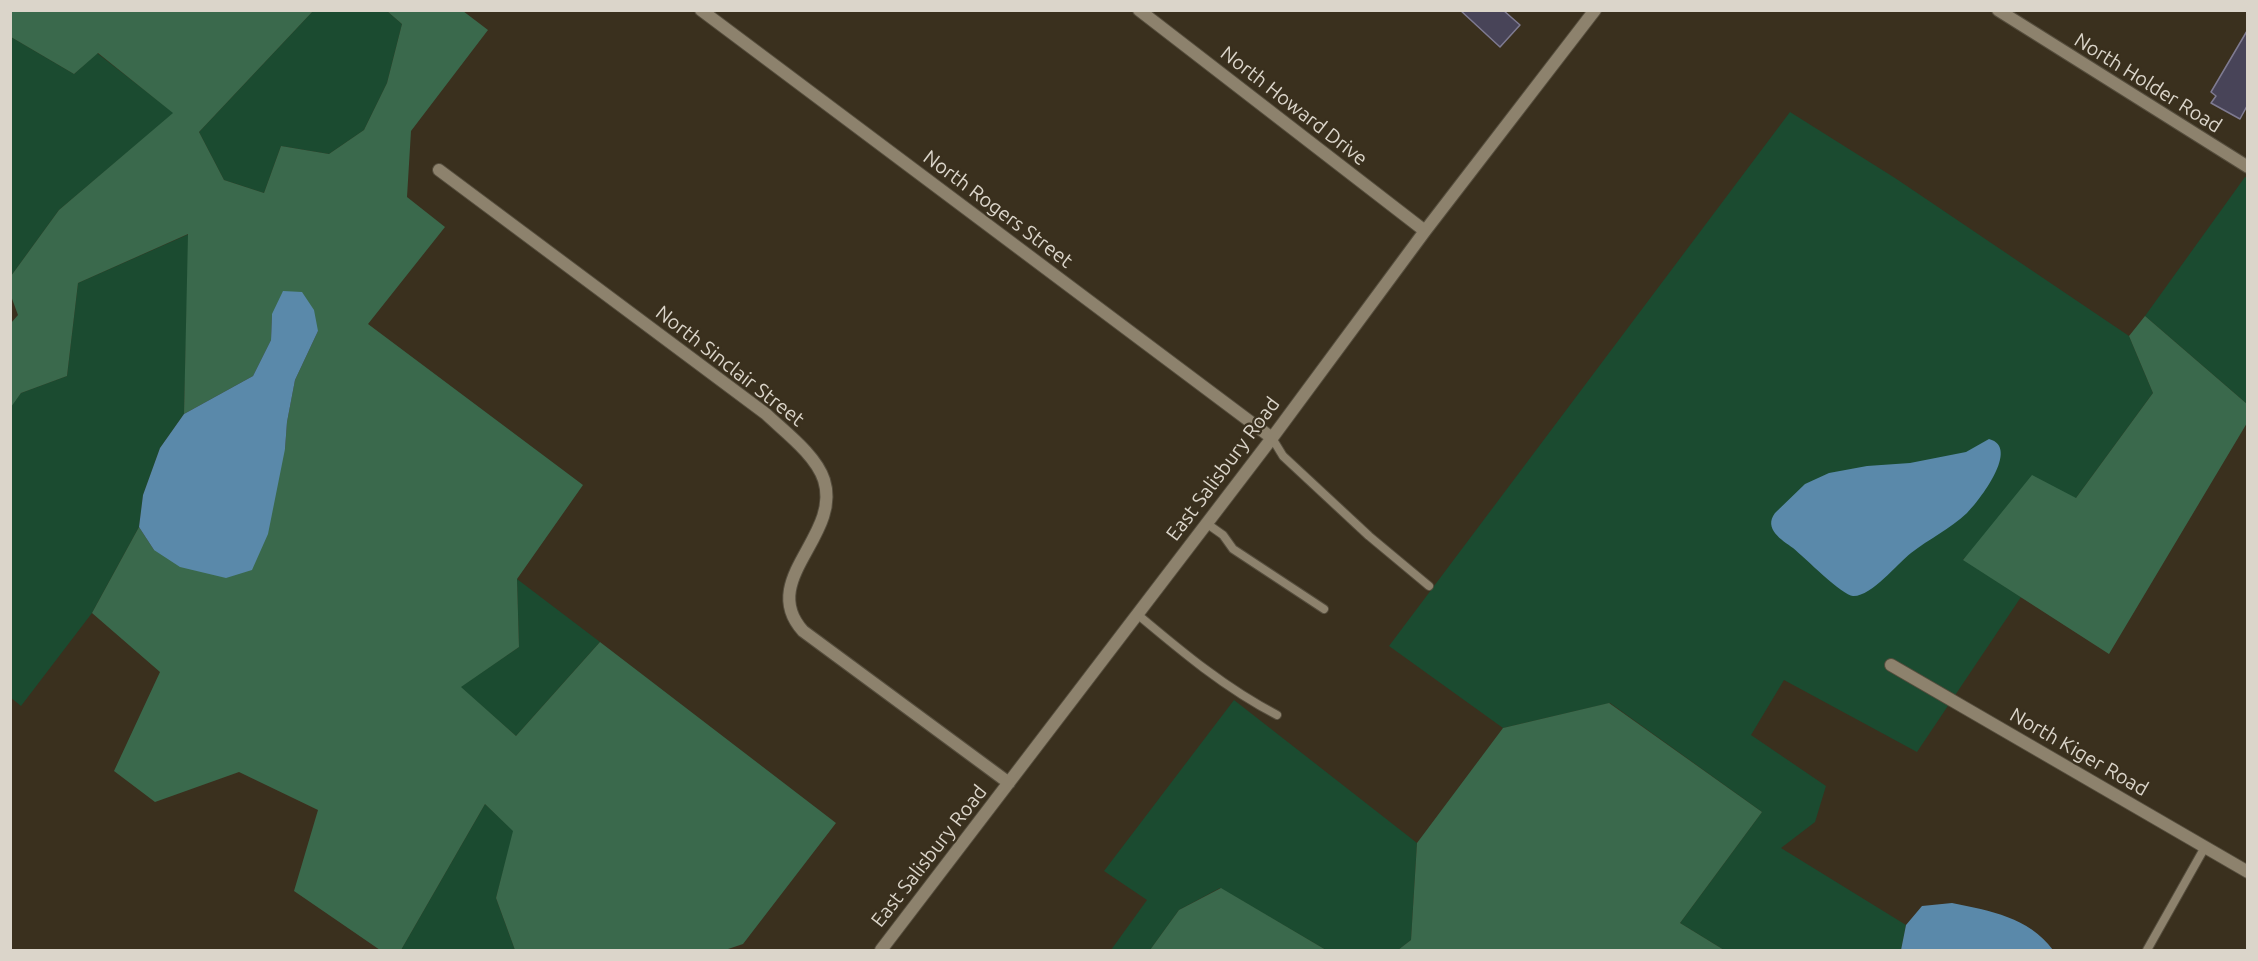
<!DOCTYPE html>
<style>
body{margin:0}
#map{position:relative;width:2258px;height:961px;overflow:hidden;background:#3a301e;font-family:Ubuntu,sans-serif}
canvas{display:block}
.frame{position:absolute;inset:0;border:12px solid #dbd5ca;pointer-events:none}
</style>
<div id="map">
<canvas width="2258" height="961"></canvas>
<div class="frame"></div>
</div>
<script>
const c = document.querySelector('canvas').getContext('2d');
c.lineJoin = 'round';
function fill(path, color) {
  c.fillStyle = color;
  c.fill(path, 'evenodd');
}
function trace(path, color, width, dash) {
  c.strokeStyle = color;
  c.lineWidth = width;
  c.lineCap = dash ? 'butt' : 'round';
  c.setLineDash(dash || []);
  c.stroke(path);
}
function label(font, color, halo, rows, align = 'center') {
  c.font = font + ' Ubuntu,sans-serif';
  c.lineWidth = 4.5;
  c.setLineDash([]);
  c.textBaseline = 'middle';
  c.strokeStyle = halo;
  c.fillStyle = color;
  for (const [text, x, y, turn = 0] of rows) {
    c.save();
    c.translate(x, y);
    c.rotate((+turn || 0) * Math.PI / 180);
    c.textAlign = isNaN(turn) ? turn : align;
    if (halo) c.strokeText(text, 0, 0);
    c.fillText(text, 0, 0);
    c.restore();
  }
}
fill(new Path2D(`
 M313,11H387L402,24L387,83L364,130L329,154L281,146L264,193L224,180L199,132Z
 M11,37L74,74L97,53L174,113L59,210L11,276Z
 M1790,112L1895,178L2129,336L2153,393L2076,498L1963,559L2021,597L1917,752L1784,680L1751,735L1826,786L1815,822L1781,848L1906,925L1901,950H1724L1680,923L1762,812L1610,703L1503,728L1389,646Z
 M2245,177L2248,178L2247,404L2145,316Z
 M189,234L184,414L160,448L143,495L139,527L92,613L21,706L10,697V407L21,393L67,376L78,283Z
 M517,579L600,642L516,736L460,687L519,647Z
 M1234,700L1417,843L1411,940L1398,950H1326L1220,888L1179,910L1150,950H1111L1147,900L1104,871Z
 M485,804L514,831L496,898L515,950H401Z`), '#1b4b30');
fill(new Path2D(`
 M11,11H313L199,132L224,180L264,193L281,146L329,154L364,130L387,83L402,24L387,11H463L488,30L411,131L407,197L445,227L368,324L583,485L517,579L519,647L461,687L516,736L600,642L836,823L743,944L725,950H515L496,898L513,831L485,804L401,950H380L294,891L318,810L239,772L155,802L114,771L160,672L92,613L139,527L154,550L285,449L287,422L295,380L318,331L272,314L271,340L253,376L184,414L188,234L78,283L67,376L21,393L11,407V323L18,315L11,296V276L59,210L173,113L98,53L74,74L11,37Z
 M2145,316L2247,404V423L2109,654L1963,560L2032,475L2076,498L2153,393L2129,336Z
 M1609,703L1762,812L1680,923L1724,950H1398L1411,940L1417,843L1503,728Z
 M1221,888L1326,950H1150L1179,910Z`), '#3a694c');
fill(new Path2D(`
 M283,291L302,292L314,310L318,331L295,380L287,422L285,449L268,534L252,570L226,578L180,567L154,550L139,527L143,495L160,448L184,414L253,376L271,340L272,314Z
 M1989,439C2021,447 1979,501 1967,513C1950,529 1929,539 1911,553C1897,564 1871,597 1853,596C1843,596 1804,557 1793,548C1782,540 1763,529 1775,513L1805,484L1829,473L1867,466L1910,463L1966,452Z
 M1952,903C1991,911 2028,917 2053,950H1901L1906,925L1922,906Z`), '#5a89aa');
const building = new Path2D(`
 M1460,10H1503L1520,25L1500,47Z
 M2247,31V106L2240,119L2211,103L2216,96L2211,92Z`);
fill(building, '#484458');
trace(building, '#7f7b91', 1.5);
const service = new Path2D(`
 M1272,438L1283,456L1369,536L1429,586
 M1206,523L1223,535L1233,549L1324,609
 M1137,614C1181,651 1225,688 1277,715
 M2147,950L2205,847`);
const minor = new Path2D(`
 M701,10L1272,438
 M1139,10L1425,231
 M1998,10L2248,167
 M439,170L766,414C785,432 816,455 824,480C842,536 757,580 803,631L1009,783
 M1891,665L2248,872
 M881,950L1272,438L1425,231L1595,10`);
trace(service, '#554d3d', 10);
trace(minor, '#554d3d', 14);
trace(service, '#8d826d', 8);
trace(minor, '#8d826d', 12);
label('20px', '#dbd5ca', '#3a301e', [
 ["North Holder Road",2148,83,32],
 ["North Howard Drive",1294,106,38],
 ["North Rogers Street",998,209,37],
 ["North Sinclair Street",730,366,38],
 ["East Salisbury Road",1223,469,-53],
 ["North Kiger Road",2079,752,30],
 ["East Salisbury Road",929,856,-52]
]);
</script>
